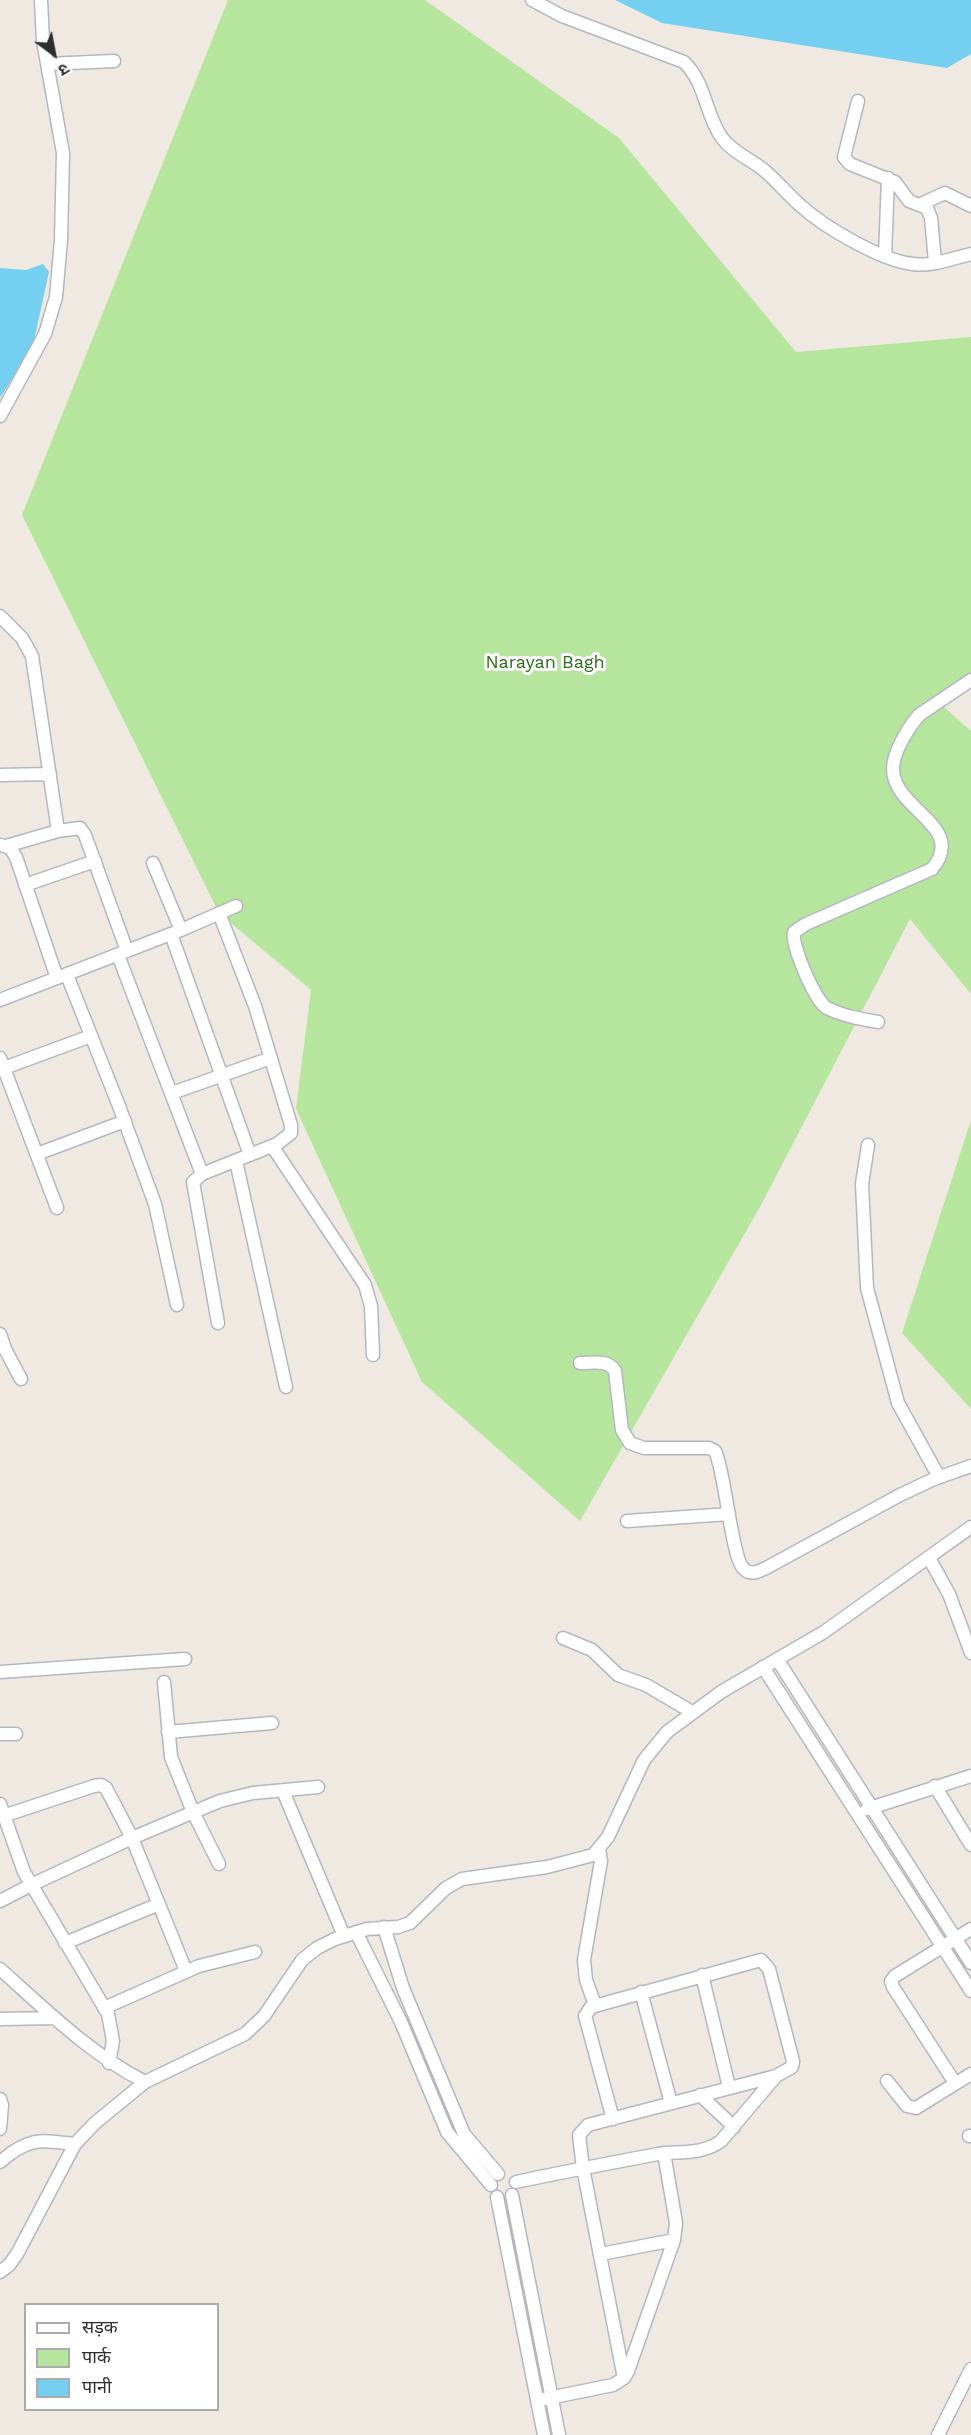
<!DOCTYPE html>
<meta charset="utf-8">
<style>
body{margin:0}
#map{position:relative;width:971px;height:2435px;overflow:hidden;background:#efe9e1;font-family:"Work Sans","Noto Sans Devanagari",sans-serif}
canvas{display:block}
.legend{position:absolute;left:24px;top:2303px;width:195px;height:108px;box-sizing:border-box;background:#fff;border:2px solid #ababab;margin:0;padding:8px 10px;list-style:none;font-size:18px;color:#2e2e2e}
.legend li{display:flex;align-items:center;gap:12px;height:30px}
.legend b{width:30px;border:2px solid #ababab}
.north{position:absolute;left:24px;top:24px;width:60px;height:60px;-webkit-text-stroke:4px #fff;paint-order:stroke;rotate:148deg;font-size:16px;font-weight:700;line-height:24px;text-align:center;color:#2e2e2e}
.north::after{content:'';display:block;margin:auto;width:21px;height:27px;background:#2e2e2e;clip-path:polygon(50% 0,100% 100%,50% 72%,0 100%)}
</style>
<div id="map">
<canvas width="971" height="2435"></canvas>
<ul class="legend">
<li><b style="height:8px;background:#fff"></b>सड़क</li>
<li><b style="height:16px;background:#b6e59e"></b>पार्क</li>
<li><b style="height:16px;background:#75cff0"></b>पानी</li>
</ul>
<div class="north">उ</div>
</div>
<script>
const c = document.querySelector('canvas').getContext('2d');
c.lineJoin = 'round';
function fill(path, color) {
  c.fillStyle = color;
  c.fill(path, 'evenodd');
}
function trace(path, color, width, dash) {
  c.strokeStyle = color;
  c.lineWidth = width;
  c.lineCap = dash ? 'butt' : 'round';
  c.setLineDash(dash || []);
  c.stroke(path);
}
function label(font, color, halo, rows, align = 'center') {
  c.font = font + ' "Work Sans",sans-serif';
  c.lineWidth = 6;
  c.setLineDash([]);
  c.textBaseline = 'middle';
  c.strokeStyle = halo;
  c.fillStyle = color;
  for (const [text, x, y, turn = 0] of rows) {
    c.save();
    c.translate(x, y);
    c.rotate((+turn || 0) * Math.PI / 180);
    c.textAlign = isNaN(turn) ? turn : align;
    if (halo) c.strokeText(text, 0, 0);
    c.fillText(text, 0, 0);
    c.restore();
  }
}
fill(new Path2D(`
 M228,0H425L619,138L796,352L971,337V684L944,707L971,731V994L910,919L761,1205L580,1521L422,1382L296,1109L311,990L219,913L22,515Z
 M971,1120V1409L902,1333Z`), '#b6e59e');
fill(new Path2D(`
 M615,0H971V54L947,68L662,23Z
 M43,264L49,272L33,345L0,398V268L26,270Z`), '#75cff0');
const minor = new Path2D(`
 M532,0L562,16L684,62C706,83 705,114 722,138C733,153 751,159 765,171C778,182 788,195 801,206C824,227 882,261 913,264C931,267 953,258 971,254
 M47,64L114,61
 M858,101L844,157L850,164L895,182L909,201L927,208L931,218L935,262
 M921,204L945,193L971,206
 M885,256L888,178
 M0,416L45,334L56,297L61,240L63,153L43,41L41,0
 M0,616L22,638L32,656L58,831
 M0,775L50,774
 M1,845L10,848L16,857L57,978
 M6,846L58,831L80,828L85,835L127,951
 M153,863L181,930
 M25,885L95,861
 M171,934L250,1155
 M118,955L202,1174
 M67,975L119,1106L155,1204L177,1305
 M0,1000L181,930L236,906
 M878,1022C861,1019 843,1016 827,1008C815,1001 791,945 794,932L806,924L932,869C968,826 893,810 893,769C893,752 908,728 919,715L971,680
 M0,1058L57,1208
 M4,1068L91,1036
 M172,1093L271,1058
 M868,1145L862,1184L867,1288L898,1403L939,1477
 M272,1146L365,1285L371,1306L373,1355
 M37,1154L125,1121
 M236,1161L286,1387
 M218,1323L193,1182L202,1174L277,1144L291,1133V1125L255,1006L219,913
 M0,1334L5,1349L21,1379
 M580,1363C593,1363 608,1359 615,1371L622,1430L630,1443L644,1448H709L715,1451C726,1474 731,1558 744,1569C751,1576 759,1571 766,1568L900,1495L934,1479L971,1466
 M627,1521L729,1514
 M929,1558L949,1594L971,1653
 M563,1638L592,1650L618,1675L646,1685L692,1712
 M777,1659L971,1963
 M763,1667L971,1991
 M0,1672L185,1659
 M164,1682L171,1757L193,1812L219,1864
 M168,1732L272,1723
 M0,1734H16
 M935,1786L971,1845
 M283,1791L344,1936
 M0,1804L24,1872L108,2014L113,2041L109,2063
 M867,1809L971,1776
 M3,1816L94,1786L101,1785L106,1788L132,1838L186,1971
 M0,1901L31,1885L132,1838L220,1801L253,1793L318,1787
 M384,1927L403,1988L464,2134L498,2174
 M356,1932L401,2022L447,2132L491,2185
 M65,1943L159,1904
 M0,1969C46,2010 90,2054 145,2082
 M702,1975L729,2087
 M641,1992L671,2103
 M595,2005L586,1980L584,1960L601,1861L599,1849
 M104,2008L199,1966L255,1952
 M0,2019L54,2018
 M887,2081L907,2106L916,2108L971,2074
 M955,2083L893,1987L891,1981L895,1976L971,1929
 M700,2095L734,2127
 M0,2099L2,2105L0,2129
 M969,2136H971
 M0,2162C29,2137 39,2140 75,2144
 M516,2182C563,2172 610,2163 658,2154C679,2151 702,2155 721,2141L776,2076L792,2067L793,2061L769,1969L761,1960L591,2007L585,2016L587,2023L613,2119
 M512,2195L559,2435
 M497,2197L544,2435
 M601,2254L674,2240
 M0,2272L9,2265L17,2254L75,2144L95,2123L145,2082L245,2034L264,2016L302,1960L317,1948L335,1939L367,1929L398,1927L410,1923L446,1888L462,1879L547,1867L593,1855L608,1837L644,1760L667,1732L721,1692L824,1632L971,1527
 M624,2378L583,2168L579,2135L588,2125L776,2076
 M539,2400L613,2385L624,2378L628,2371L674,2240L676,2223L664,2153
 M938,2435L971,2369`);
trace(minor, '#b4b7c1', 15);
trace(minor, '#fff', 12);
label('18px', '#2c6e1b', '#fff', [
 ["Narayan Bagh",545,663]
]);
</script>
